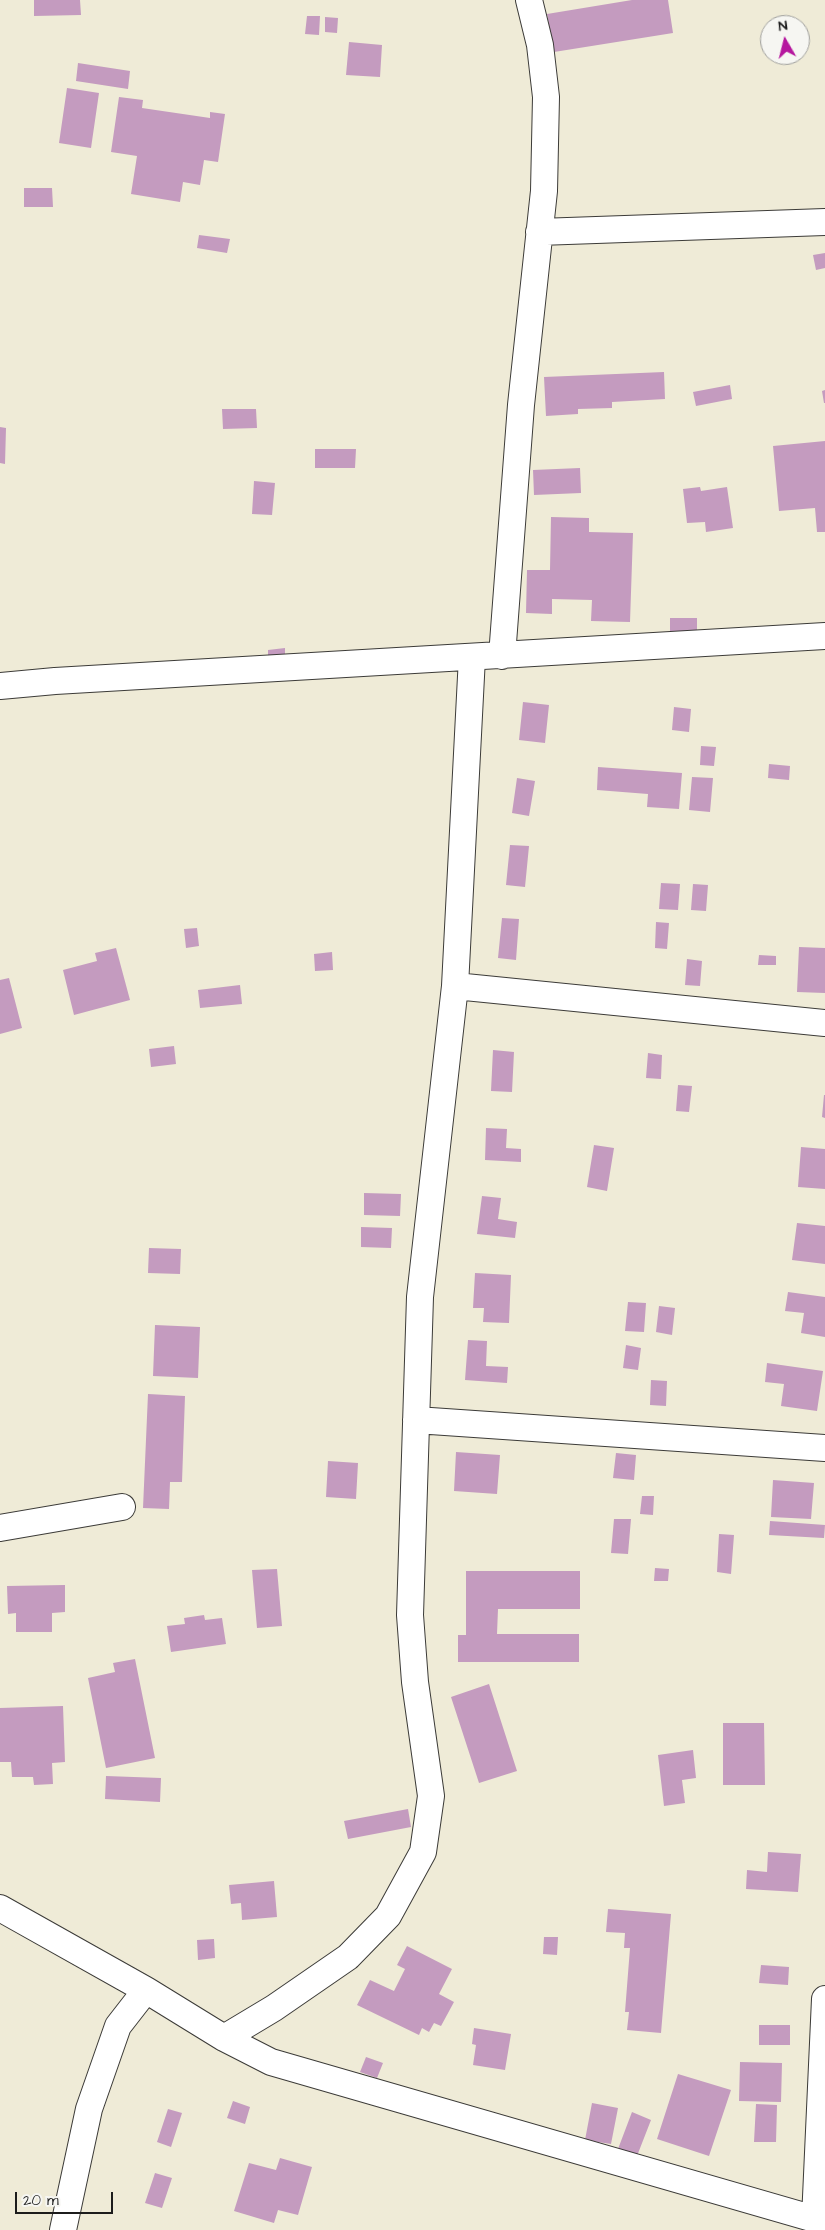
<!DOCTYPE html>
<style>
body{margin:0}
#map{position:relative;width:825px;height:2230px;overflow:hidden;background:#efebd7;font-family:"Architects Daughter",sans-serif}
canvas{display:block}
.north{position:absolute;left:760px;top:15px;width:50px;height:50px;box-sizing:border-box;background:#f6f6f2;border:1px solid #9f9f9c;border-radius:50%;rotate:352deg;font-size:14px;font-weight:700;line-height:20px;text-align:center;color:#1c1c1c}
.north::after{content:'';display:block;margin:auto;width:18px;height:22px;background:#b5179e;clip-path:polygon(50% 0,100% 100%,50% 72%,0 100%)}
.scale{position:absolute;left:15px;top:2192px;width:98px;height:22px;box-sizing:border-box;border:2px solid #1c1c1c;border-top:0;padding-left:6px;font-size:15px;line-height:18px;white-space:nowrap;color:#1c1c1c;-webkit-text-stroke:4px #f6f6f2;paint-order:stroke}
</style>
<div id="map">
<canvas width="825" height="2230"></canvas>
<div class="north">N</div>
<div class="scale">20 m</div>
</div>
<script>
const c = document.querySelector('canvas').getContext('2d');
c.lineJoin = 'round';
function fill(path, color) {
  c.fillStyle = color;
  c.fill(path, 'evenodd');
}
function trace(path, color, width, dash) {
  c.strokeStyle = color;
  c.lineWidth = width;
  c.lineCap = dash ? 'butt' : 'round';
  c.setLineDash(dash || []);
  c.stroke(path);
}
fill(new Path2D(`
 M34,0H80L81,15L34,16Z
 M632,0H668L673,33L554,52L547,14Z
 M307,16H320L319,35L305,34Z
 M325,17L338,18L337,33L325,32Z
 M349,42L382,45L380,77L346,75Z
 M78,63L130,71L128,89L76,81Z
 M67,88L99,93L91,148L59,143Z
 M119,97L143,100L142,108L210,118V112L225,114L218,162L204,160L200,185L183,182L180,202L131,194L137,156L111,152Z
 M24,188H52L53,207H24Z
 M199,235L230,239L227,253L197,248Z
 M825,253V268L816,270L813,255Z
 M664,372L665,399L612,402V408L578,409V414L546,416L544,377Z
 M730,385L732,399L696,406L693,392Z
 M825,390V403H824L822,391Z
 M222,409H256L257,428L223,429Z
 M0,427L6,428L5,464L0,463Z
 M825,441V532H817L815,508L779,511L773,446Z
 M315,449H356L355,468H315Z
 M580,468L581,493L534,495L533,470Z
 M254,481L275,483L272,515L252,514Z
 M700,487L701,491L727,487L733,528L706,532L705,522L687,523L683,489Z
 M551,517L589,518V532L633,533L630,622L591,621L592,600L552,599V614L526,613L527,570H550Z
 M670,618H697V636L670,635Z
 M285,648V656L268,657V650Z
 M523,702L549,705L545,743L519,740Z
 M674,707L691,709L689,732L672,730Z
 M701,746L716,747L714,766L700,765Z
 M769,764L790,766L789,780L768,778Z
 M598,767L682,773L679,809L647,807L648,794L597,790Z
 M692,777L713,778L710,812L689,810Z
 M517,778L535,781L529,816L512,813Z
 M510,845L529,846L525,887L506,885Z
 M661,883L680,884L678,910L659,909Z
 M693,884L708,885L706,911L691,910Z
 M502,918L519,919L516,960L498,958Z
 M656,922L669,923L667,949L655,948Z
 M197,928L199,946L186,948L184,929Z
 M799,947L825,948V993L797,992Z
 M116,948L130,1000L74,1015L63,970L97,961L95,953Z
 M332,952L333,970L315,971L314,954Z
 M759,955L776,956V965H758Z
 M687,959L702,961L700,986L685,985Z
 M9,978L22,1028L0,1034V980Z
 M240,985L242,1004L200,1008L198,990Z
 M174,1046L176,1064L151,1067L149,1049Z
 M493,1050L514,1052L512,1092L491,1091Z
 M648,1053L662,1055L661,1079L646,1078Z
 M678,1085L692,1086L689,1112L676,1111Z
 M824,1095H825V1118L822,1117Z
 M486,1128L507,1129L506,1148L521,1149V1162L485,1160Z
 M594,1145L614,1148L607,1191L587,1187Z
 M801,1147L825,1149V1189L798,1187Z
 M364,1193L401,1194L400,1216L364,1215Z
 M482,1196L501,1198L498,1219L517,1222L515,1238L477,1234Z
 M797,1223L825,1226V1264L792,1260Z
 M361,1227L392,1228L391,1248L361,1247Z
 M149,1248L181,1249L180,1274L148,1273Z
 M475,1273L511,1275L509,1323L483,1322L484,1308H473Z
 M788,1292L825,1297V1337L801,1333L804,1313L785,1311Z
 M628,1302L646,1303L644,1332L625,1331Z
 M659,1306L675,1308L672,1335L656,1332Z
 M155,1325L200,1327L198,1378L153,1376Z
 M468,1340L487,1341L486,1366L508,1367L507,1383L465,1380Z
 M626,1345L641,1348L638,1370L623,1368Z
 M767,1363L823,1371L817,1411L781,1406L784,1384L765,1382Z
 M651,1380L667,1381L666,1406L650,1405Z
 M148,1394L185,1396L182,1482H170L169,1509L143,1508Z
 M456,1452L500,1455L497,1494L454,1491Z
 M616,1453L636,1455L634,1480L613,1478Z
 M328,1461L358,1463L356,1499L326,1497Z
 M773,1480L814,1483L811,1519L771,1517Z
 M642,1496H654L653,1515L640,1514Z
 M614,1519H631L628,1554L611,1553Z
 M770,1521L825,1525L824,1538L769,1535Z
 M719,1534L734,1535L731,1574L717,1572Z
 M655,1568L669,1569L668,1581H654Z
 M277,1569L282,1626L257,1628L252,1570Z
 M466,1571H580V1609H498L497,1634H579V1662H458V1635H466Z
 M65,1585V1612L52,1613V1632H16V1613L8,1614L7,1586Z
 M204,1615L205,1620L222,1618L226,1644L171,1652L167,1626L185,1624L184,1618Z
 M135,1659L155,1758L106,1768L88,1678L115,1672L113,1663Z
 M489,1684L517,1771L479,1783L451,1697Z
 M63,1706L65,1762L52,1763L53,1784L34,1785L33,1777H12L11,1762H0V1708Z
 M723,1723H764L765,1785H723Z
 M693,1750L696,1778L682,1780L685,1803L664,1806L658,1755Z
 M106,1776L161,1778L160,1802L105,1799Z
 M408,1809L411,1827L348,1839L344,1821Z
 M768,1852L801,1854L798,1892L746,1889L747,1870L767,1872Z
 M274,1881L277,1917L242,1920L241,1903L231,1904L229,1885Z
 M608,1909L671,1914L661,2033L627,2030L629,2012H625L630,1948H624L625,1933L606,1932Z
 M544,1937H558L557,1955L543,1954Z
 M214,1939L215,1958L198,1960L197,1940Z
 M407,1946L452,1969L439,1994L454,2002L441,2026L434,2023L429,2032L422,2028L419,2035L357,2005L370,1980L394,1991L405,1969L397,1965Z
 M761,1965L789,1967L788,1985L759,1983Z
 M759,2025H790V2045H759Z
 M474,2028L511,2034L505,2070L473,2065L476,2045L472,2044Z
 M366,2057L383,2063L377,2078L360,2072Z
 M740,2062L782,2063L781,2102L739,2101Z
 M678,2074L731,2090L709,2156L657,2139Z
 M233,2101L250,2107L245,2124L227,2118Z
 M592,2103L618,2108L611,2144L585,2140Z
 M756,2104L777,2105L776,2142H754Z
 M168,2109L182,2113L171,2147L157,2142Z
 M632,2112L651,2120L637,2156L618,2149Z
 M280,2158L312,2167L298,2215L278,2210L274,2223L234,2211L249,2163L276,2170Z
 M155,2173L172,2178L162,2208L145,2203Z`), '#c49bbf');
const minor = new Path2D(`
 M539,232L825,222
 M502,656L521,405L544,191L546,97L540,45L529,0
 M0,686L55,681L825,636
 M455,986L825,1023
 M416,1420L825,1448
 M0,1528L122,1507
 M0,1908L146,1990L224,2038L271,2062L825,2222
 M224,2038L274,2008L348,1957L388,1916L423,1852L431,1796L415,1682L410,1615L420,1297L455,986L472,657
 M815,2219L825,1999
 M63,2230L89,2109L118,2026L146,1990`);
trace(minor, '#3c3b38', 28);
trace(minor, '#fff', 26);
</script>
